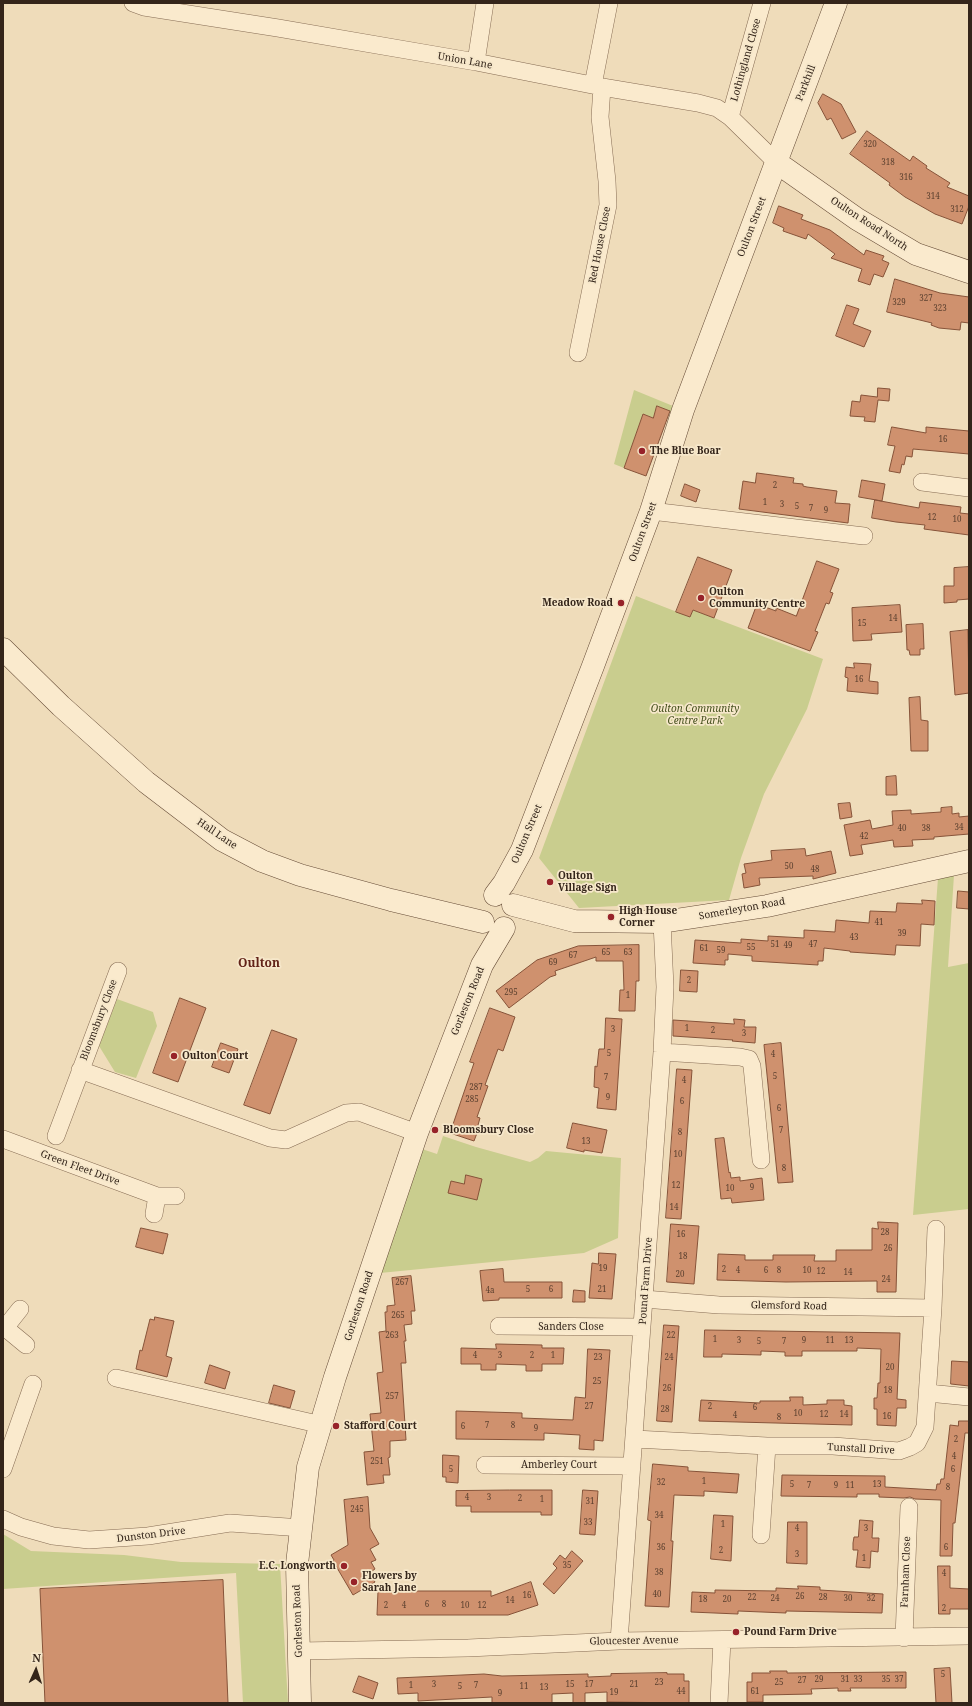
<!DOCTYPE html>
<style>
body{margin:0}
#map{position:relative;width:972px;height:1706px;overflow:hidden;background:#efdcba;font-family:"Noto Serif",serif}
canvas{display:block}
.frame{position:absolute;inset:0;border:4px solid #34251a;pointer-events:none}
.north{position:absolute;left:16px;top:1650px;width:40px;height:40px;-webkit-text-stroke:3px #f6e7ca;paint-order:stroke;rotate:3deg;font-size:11px;font-weight:700;line-height:16px;text-align:center;color:#34251a}
.north::after{content:'';display:block;margin:auto;width:14px;height:18px;background:#34251a;clip-path:polygon(50% 0,100% 100%,50% 72%,0 100%)}
</style>
<div id="map">
<canvas width="972" height="1706"></canvas>
<div class="frame"></div>
<div class="north">N</div>
</div>
<script>
const c = document.querySelector('canvas').getContext('2d');
c.lineJoin = 'round';
function fill(path, color) {
  c.fillStyle = color;
  c.fill(path, 'evenodd');
}
function trace(path, color, width, dash) {
  c.strokeStyle = color;
  c.lineWidth = width;
  c.lineCap = dash ? 'butt' : 'round';
  c.setLineDash(dash || []);
  c.stroke(path);
}
function label(font, color, halo, rows, align = 'center') {
  c.font = font + ' "Noto Serif",serif';
  c.lineWidth = 3.5;
  c.setLineDash([]);
  c.textBaseline = 'middle';
  c.strokeStyle = halo;
  c.fillStyle = color;
  for (const [text, x, y, turn = 0] of rows) {
    c.save();
    c.translate(x, y);
    c.rotate((+turn || 0) * Math.PI / 180);
    c.textAlign = isNaN(turn) ? turn : align;
    if (halo) c.strokeText(text, 0, 0);
    c.fillText(text, 0, 0);
    c.restore();
  }
}
fill(new Path2D(`
 M634,390L673,406L671,412L657,406L653,418L643,414L624,468L614,464Z
 M636,596L690,617L693,610L823,659L807,709L764,794L741,858L729,900L579,908L539,858Z
 M954,875L948,967L969,963V1209L913,1215L938,878Z
 M117,999L153,1012L157,1026L136,1078L115,1072L99,1046Z
 M443,1136L476,1147L530,1162L538,1158L546,1151L621,1158L618,1238L584,1253L380,1273L422,1149L437,1154Z
 M3,1534L31,1551L124,1555L181,1562L280,1564L288,1703H243L236,1573L3,1589Z`), '#c9cd8e');
const building = new Path2D(`
 M823,94L841,104L856,132L842,139L831,118L827,120L818,103Z
 M867,131L910,161L913,156L927,166L926,168L950,183L947,187L969,196V206L962,224L935,214L905,197L889,185L890,183L850,154Z
 M779,206L803,215L801,219L830,230L864,255L866,250L884,256L882,260L889,263L883,277L874,274L870,285L858,281L862,269L831,258L835,254L808,234L806,239L783,231L784,228L773,223Z
 M895,279L940,293L969,297V323L961,322L960,330L939,328L931,325L932,323L887,312Z
 M847,305L859,309L853,324L871,331L864,347L836,336Z
 M878,388L890,389L889,401L878,400L875,422L864,421L865,417L850,416L852,401L860,402L861,395L877,397Z
 M657,406L670,411L646,476L624,468L643,414L653,418Z
 M892,427L926,433V427L969,431V454L913,449L912,457L906,456L904,465L902,464L900,473L889,471L895,446L888,445Z
 M757,473L794,478L793,483L803,484V486L807,487L837,491L835,503L850,504L848,523L739,509L743,481L755,483Z
 M862,480L885,484L882,501L859,497Z
 M685,484L700,490L696,502L681,496Z
 M875,500L919,508L920,502L961,507L960,513L969,514V535L924,529L925,525L896,522L872,518Z
 M698,557L732,570L714,618L693,610L690,617L676,612Z
 M817,561L839,569L830,592L833,593L829,604L826,603L815,631L818,632L810,651L748,628L757,604L776,611V608L796,616Z
 M969,567V599L957,600V602L944,603V586H954V568Z
 M900,605L902,632L871,634L872,640L853,641L852,608Z
 M923,624L924,649H920V655H910L909,650H907L906,625Z
 M968,630L969,693L955,695L950,632Z
 M854,663L871,664L869,681L878,682V694L847,691L848,678L845,677L846,667L854,668Z
 M920,697L921,720L928,721V751H911L909,698Z
 M896,776L897,795H886V777Z
 M850,803L852,817L840,819L838,804Z
 M952,807V814L959,813V817L969,816V834L934,837V839L912,840L913,846L894,847L893,840L861,845L863,854L850,856L844,825L870,820L872,829L893,825L892,811L911,810V814L941,812V808Z
 M805,849L806,856L831,851L836,873L813,879V876L759,878L760,885L744,888L742,874L746,873L744,864L772,860L771,851Z
 M958,891L969,892V909L957,908Z
 M922,900L935,901L934,925L921,924L920,946L896,945L895,955L850,952V951L824,948L823,961H818V965L752,961V956L728,954V960H725V965L693,963L695,940L741,943V939L768,941V936L804,938V930L835,932L836,920L869,923L870,911L896,912L897,903L922,904Z
 M639,945V981H636L635,1011H619L620,990H624L623,961H596V957L555,971L556,975L550,977L509,1008L496,991L537,960L578,946Z
 M681,970L698,971L697,992L680,991Z
 M180,998L206,1008L178,1082L153,1073Z
 M490,1008L515,1017L503,1051L498,1049L485,1085L488,1086L477,1117L480,1118L478,1125H480L474,1141L450,1133L474,1063L470,1062Z
 M606,1018L622,1019L616,1110L597,1108L599,1088L594,1087L595,1066L597,1067L599,1049H604Z
 M734,1019L745,1020L744,1027H756L755,1043L732,1041L733,1040L673,1036V1020L734,1024Z
 M272,1030L297,1039L270,1114L244,1105Z
 M221,1043L238,1049L229,1073L212,1067Z
 M781,1043L793,1182L778,1183L764,1045Z
 M677,1069L692,1070L681,1219L666,1218Z
 M573,1123L607,1130L602,1153L584,1150V1152L567,1148Z
 M724,1138L729,1173L730,1172L731,1178L740,1177V1181L762,1178L764,1200L732,1203L731,1198L721,1199L715,1139Z
 M466,1175L482,1179L477,1200L448,1193L451,1181L464,1184Z
 M878,1222L898,1223L896,1292H877V1281L786,1282L717,1280L718,1254L745,1255V1260H773V1255H815L814,1261H836V1250H872V1228L878,1229Z
 M671,1224L699,1226L694,1284L667,1282Z
 M141,1228L168,1234L163,1254L136,1247Z
 M599,1253L616,1254L612,1299L589,1298L592,1263L598,1264Z
 M503,1269L504,1282H562V1298H499V1300L483,1301L480,1271Z
 M411,1276L415,1311H411L412,1324L404,1325L406,1341H404L406,1363H401L406,1440L390,1441V1457L388,1458L390,1475H383L384,1483L367,1485L364,1452L374,1451L370,1414L381,1413L377,1373L383,1372L379,1332L386,1331L385,1312H387V1306L395,1305L392,1278Z
 M574,1290L585,1291V1302H573Z
 M155,1317L174,1321L166,1356L172,1358L167,1377L136,1369L140,1350L142,1351L150,1319L154,1320Z
 M664,1325L679,1326L672,1422L657,1421Z
 M705,1330L900,1333L897,1399L906,1400V1408H897L896,1426L877,1425V1409H874V1398H877L878,1383H880L881,1349L857,1348V1351H802V1356H785V1352L761,1351V1355L722,1354V1357H704Z
 M496,1344L542,1345V1348H564L563,1364H542V1371H526V1365L496,1364V1370H481V1364H461V1348L496,1349Z
 M588,1349L610,1350L603,1441L594,1440V1450L579,1449L580,1435L544,1433V1440L456,1439V1411L522,1413V1418L573,1420L575,1397L585,1398Z
 M952,1361L969,1362V1386L951,1384Z
 M210,1365L230,1372L225,1389L205,1383Z
 M274,1385L295,1391L290,1408L269,1403Z
 M790,1397H803V1405L827,1404V1400H844V1405L852,1406V1425L699,1421L701,1400L760,1403V1401H790Z
 M959,1421H969V1433H965L955,1523H953L952,1556H940L941,1500L915,1499L910,1497L904,1498L879,1497V1494H857V1497L781,1496L782,1475L885,1476V1487L936,1490L937,1484H940L941,1479H944L950,1425L958,1426Z
 M443,1455L459,1456L458,1483L446,1482V1477H443Z
 M653,1464L688,1467V1471L739,1474L737,1493L704,1491V1496L674,1495L671,1541H673L669,1607L645,1606L651,1521L648,1520Z
 M510,1490H552V1515H541V1512H471V1506H456V1491Z
 M583,1490L598,1491L595,1535L580,1534Z
 M368,1497L370,1528L379,1544L370,1549L376,1560L371,1562L375,1569L369,1573L375,1582L353,1595L333,1561L334,1560L331,1555L348,1545L344,1500Z
 M714,1515L733,1516L731,1561L711,1559Z
 M860,1520L873,1521L872,1538H879L878,1552L871,1551L870,1568L856,1567L858,1550H853V1543L854,1537H858Z
 M788,1522H807V1564L787,1563Z
 M572,1551L583,1561L554,1594L543,1584L557,1568L553,1564L560,1555L565,1559Z
 M938,1566H950V1588L969,1589V1609H950V1614H939Z
 M223,1580L228,1703H45L40,1589Z
 M531,1582L538,1605L508,1615H377L378,1591H491V1596Z
 M798,1586L820,1587V1590L883,1594L882,1613L786,1611V1613L738,1611V1614L691,1612L692,1592L715,1593V1590L776,1591V1588L798,1589Z
 M950,1668L952,1703H936L934,1669Z
 M770,1671H787V1673L906,1672V1688H850L851,1691H838V1688L811,1689L812,1694L763,1695V1702H747V1682H752V1673H770Z
 M667,1673V1674H684V1681H689V1703L607,1702V1692L585,1693V1703H573V1693L552,1694V1703H492V1697L418,1701V1693L398,1694L397,1678L484,1674L502,1676L588,1674V1677L611,1676V1674Z
 M359,1676L378,1683L373,1699L353,1692Z`);
fill(building, '#cf916e');
trace(building, '#865339', 1);
const street = new Path2D(`
 M133,3L144,7L278,28L476,62L602,87L698,103L717,108L730,117L776,162
 M476,62L485,3
 M593,85L609,3
 M730,117L762,3
 M578,353L608,205L607,181L600,117L602,87
 M922,482L969,488
 M651,511L864,536
 M662,1052L740,1057L749,1059L752,1066L761,1160
 M80,1070L270,1138L286,1140L346,1113L359,1112L417,1133
 M56,1136L118,971
 M3,1139L157,1196L154,1214
 M157,1196H176
 M644,1299L719,1305L933,1308
 M3,1326L26,1345
 M499,1326L642,1327
 M5,1328L20,1309
 M116,1378L322,1425
 M928,1393L969,1397
 M635,1439L767,1446H833L899,1451L910,1447L917,1443L925,1427L933,1308L936,1229
 M485,1465L632,1466
 M3,1469L33,1384
 M3,1519L21,1527L53,1536L89,1540L148,1536L230,1523L302,1528
 M761,1535L767,1446
 M904,1638L909,1507
 M619,1641L662,1052L665,987L662,922
 M299,1651L468,1648L619,1641L969,1636
 M719,1703L722,1640`);
const secondary = new Path2D(`
 M776,162L857,219L916,254L969,272
 M3,649L61,706L146,782L222,840L262,861L300,875L391,900L483,922
 M495,895L504,883L522,850L593,666L651,511L683,410L836,3
 M513,905L574,921L662,922L767,906L969,861
 M300,1703L297,1564L308,1467L335,1377L417,1133L482,965L504,928`);
trace(street, '#866c54', 18);
trace(secondary, '#674d38', 23);
trace(street, '#faeacd', 17);
trace(secondary, '#faeacd', 22);
for (const [x, y, r, color] of [
 [642,451,4,"#972229"],
 [701,598,4,"#972229"],
 [621,603,4,"#972229"],
 [550,882,4,"#972229"],
 [611,917,4,"#972229"],
 [174,1056,4,"#972229"],
 [435,1130,4,"#972229"],
 [336,1426,4,"#972229"],
 [344,1566,4,"#972229"],
 [354,1582,4,"#972229"],
 [736,1632,4,"#972229"]
]) {
  const dot = new Path2D();
  dot.arc(x, y, r, 0, 2 * Math.PI);
  c.fillStyle = color;
  c.fill(dot);
  trace(dot, '#f6e7ca', 1.5);
}
label('8px', '#5b402f', null, [
 ["320",870,145],
 ["318",888,163],
 ["316",906,178],
 ["314",933,197],
 ["312",957,210],
 ["327",926,299],
 ["329",899,303],
 ["323",940,309],
 ["16",943,440],
 ["2",775,486],
 ["1",765,503],
 ["3",782,505],
 ["5",797,507],
 ["7",811,509],
 ["9",826,511],
 ["12",932,518],
 ["10",957,520],
 ["14",893,619],
 ["15",862,624],
 ["16",859,680],
 ["34",959,828],
 ["40",902,829],
 ["38",926,829],
 ["42",864,837],
 ["50",789,867],
 ["48",815,870],
 ["41",879,923],
 ["39",902,934],
 ["43",854,938],
 ["51",775,945],
 ["47",813,945],
 ["49",788,946],
 ["55",751,948],
 ["61",704,949],
 ["59",721,951],
 ["65",606,953],
 ["63",628,953],
 ["67",573,956],
 ["69",553,963],
 ["2",689,981],
 ["295",511,993],
 ["1",628,996],
 ["1",687,1029],
 ["3",613,1030],
 ["2",713,1031],
 ["3",744,1034],
 ["5",609,1054],
 ["4",773,1055],
 ["5",775,1077],
 ["7",606,1078],
 ["4",684,1081],
 ["287",476,1088],
 ["9",608,1098],
 ["285",472,1100],
 ["6",682,1102],
 ["6",779,1109],
 ["7",781,1131],
 ["8",680,1133],
 ["13",586,1142],
 ["10",678,1155],
 ["8",784,1169],
 ["12",676,1186],
 ["9",752,1188],
 ["10",730,1189],
 ["14",674,1208],
 ["28",885,1233],
 ["16",681,1235],
 ["26",888,1249],
 ["18",683,1257],
 ["19",603,1269],
 ["2",724,1270],
 ["4",738,1271],
 ["6",766,1271],
 ["8",779,1271],
 ["10",807,1271],
 ["12",821,1272],
 ["14",848,1273],
 ["20",680,1275],
 ["24",886,1280],
 ["267",402,1283],
 ["5",528,1290],
 ["6",551,1290],
 ["21",602,1290],
 ["4a",490,1291],
 ["265",398,1316],
 ["263",392,1336],
 ["22",671,1336],
 ["1",715,1340],
 ["3",739,1341],
 ["9",804,1341],
 ["11",830,1341],
 ["13",849,1341],
 ["5",759,1342],
 ["7",784,1342],
 ["4",475,1356],
 ["3",500,1356],
 ["2",532,1356],
 ["1",553,1356],
 ["23",598,1358],
 ["24",669,1358],
 ["20",890,1368],
 ["25",597,1382],
 ["26",667,1389],
 ["18",888,1391],
 ["257",392,1397],
 ["27",589,1407],
 ["2",710,1407],
 ["6",755,1408],
 ["28",665,1410],
 ["10",798,1414],
 ["12",824,1415],
 ["14",844,1415],
 ["4",735,1416],
 ["16",887,1417],
 ["8",779,1418],
 ["7",487,1426],
 ["8",513,1426],
 ["6",463,1427],
 ["9",536,1429],
 ["2",956,1440],
 ["4",954,1457],
 ["251",377,1462],
 ["5",451,1470],
 ["6",953,1470],
 ["1",704,1482],
 ["32",661,1483],
 ["5",792,1485],
 ["13",877,1485],
 ["7",809,1486],
 ["9",836,1486],
 ["11",850,1486],
 ["8",948,1488],
 ["4",467,1498],
 ["3",489,1498],
 ["2",520,1499],
 ["1",542,1500],
 ["31",590,1502],
 ["245",357,1510],
 ["34",659,1516],
 ["33",588,1523],
 ["1",723,1525],
 ["4",797,1529],
 ["3",866,1529],
 ["36",661,1548],
 ["6",946,1548],
 ["2",721,1551],
 ["3",797,1555],
 ["1",864,1559],
 ["35",567,1566],
 ["38",659,1573],
 ["4",944,1574],
 ["40",657,1595],
 ["16",527,1596],
 ["26",800,1597],
 ["22",752,1598],
 ["28",823,1598],
 ["24",775,1599],
 ["30",848,1599],
 ["32",871,1599],
 ["18",703,1600],
 ["20",727,1600],
 ["14",510,1601],
 ["6",427,1605],
 ["8",444,1605],
 ["2",386,1606],
 ["4",404,1606],
 ["10",465,1606],
 ["12",482,1606],
 ["2",944,1609],
 ["5",943,1675],
 ["29",819,1680],
 ["31",845,1680],
 ["33",858,1680],
 ["35",886,1680],
 ["37",899,1680],
 ["27",802,1681],
 ["23",659,1683],
 ["25",779,1683],
 ["3",434,1685],
 ["15",570,1685],
 ["17",589,1685],
 ["21",634,1685],
 ["1",411,1686],
 ["7",476,1686],
 ["5",460,1687],
 ["11",524,1687],
 ["13",544,1688],
 ["44",681,1692],
 ["61",755,1692],
 ["19",614,1693],
 ["9",500,1694]
]);
label('10px', '#34251a', '#f6e7ca', [
 ["Lothingland Close",746,60,-74],
 ["Union Lane",465,61,10],
 ["Parkhill",806,83,-69],
 ["Oulton Road North",869,224,33],
 ["Oulton Street",752,227,-69],
 ["Red House Close",600,245,-79],
 ["Oulton Street",643,532,-70],
 ["Hall Lane",217,834,34],
 ["Oulton Street",527,834,-67],
 ["Somerleyton Road",742,909,-10],
 ["Gorleston Road",468,1001,-68],
 ["Bloomsbury Close",99,1020,-69],
 ["Green Fleet Drive",80,1168,20],
 ["Pound Farm Drive",646,1281,-86],
 ["Gorleston Road",359,1306,-72],
 ["Glemsford Road",789,1306,1],
 ["Sanders Close",571,1327],
 ["Tunstall Drive",861,1449,3],
 ["Amberley Court",559,1465],
 ["Dunston Drive",151,1535,-7],
 ["Farnham Close",906,1572,-88],
 ["Gorleston Road",298,1621,-92],
 ["Gloucester Avenue",634,1641,-1]
]);
label('bold 10px', '#34251a', '#f6e7ca', [
 ["The Blue Boar",650,451],
 ["Oulton",709,592],
 ["Community Centre",709,604],
 ["Meadow Road",613,603,"right"],
 ["Oulton",558,876],
 ["Village Sign",558,888],
 ["High House",619,911],
 ["Corner",619,923],
 ["Oulton Court",182,1056],
 ["Bloomsbury Close",443,1130],
 ["Stafford Court",344,1426],
 ["E.C. Longworth",336,1566,"right"],
 ["Flowers by",362,1576],
 ["Sarah Jane",362,1588],
 ["Pound Farm Drive",744,1632]
], 'left');
label('italic 10px', '#47511f', '#f6e7ca', [
 ["Oulton Community",695,709],
 ["Centre Park",695,721]
]);
label('bold 12px', '#622318', '#f6e7ca', [
 ["Oulton",259,964]
]);
</script>
